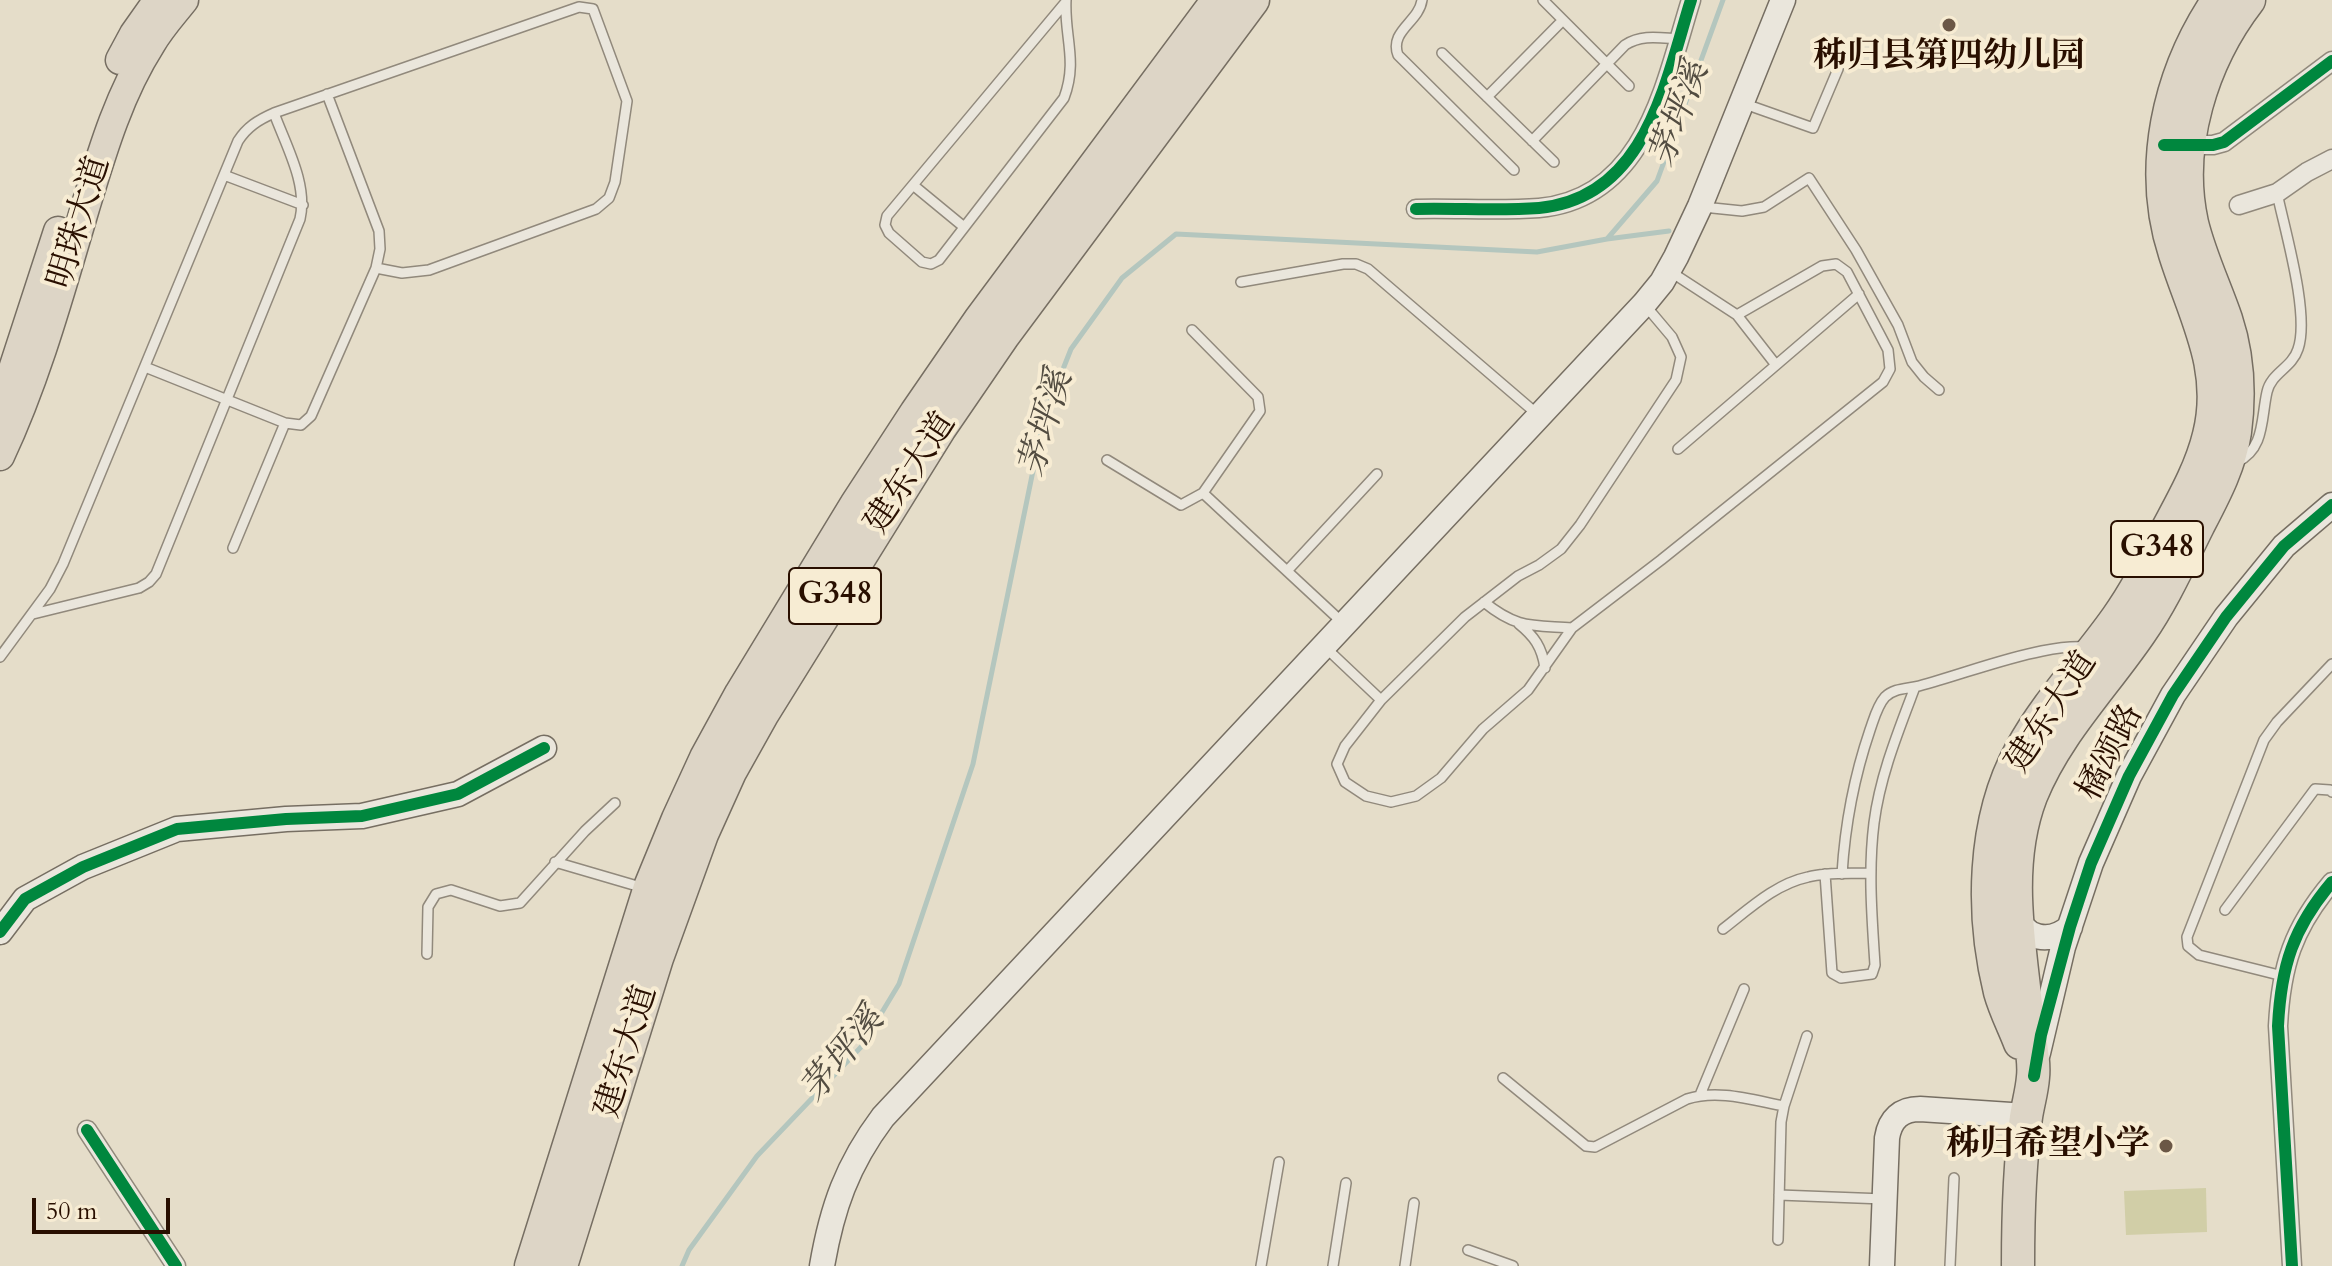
<!DOCTYPE html>
<meta charset="utf-8">
<style>
body{margin:0}
#map{position:relative;width:2332px;height:1266px;overflow:hidden;background:#e5ddc9;font-family:Cardo,serif}
canvas{display:block}
.scale{position:absolute;left:32px;top:1198px;width:138px;height:36px;box-sizing:border-box;border:4px solid #290f00;border-top:0;padding-left:10px;font-size:24px;line-height:28px;white-space:nowrap;color:#290f00;-webkit-text-stroke:6px #f7ecd3;paint-order:stroke}
</style>
<div id="map">
<canvas width="2332" height="1266"></canvas>
<div class="scale">50 m</div>
</div>
<script>
const c = document.querySelector('canvas').getContext('2d');
c.lineJoin = 'round';
function fill(path, color) {
  c.fillStyle = color;
  c.fill(path, 'evenodd');
}
function trace(path, color, width, dash) {
  c.strokeStyle = color;
  c.lineWidth = width;
  c.lineCap = dash ? 'butt' : 'round';
  c.setLineDash(dash || []);
  c.stroke(path);
}
function label(font, color, halo, rows, align = 'center') {
  c.font = font + ' Cardo,"Noto Serif SC",serif';
  c.lineWidth = 8;
  c.setLineDash([]);
  c.textBaseline = 'middle';
  c.strokeStyle = halo;
  c.fillStyle = color;
  for (const [text, x, y, turn = 0] of rows) {
    c.save();
    c.translate(x, y);
    c.rotate((+turn || 0) * Math.PI / 180);
    c.textAlign = isNaN(turn) ? turn : align;
    if (halo) c.strokeText(text, 0, 0);
    c.fillText(text, 0, 0);
    c.restore();
  }
}
fill(new Path2D(`
 M2206,1188L2207,1232L2126,1235L2124,1191Z`), '#d1cea7');
trace(new Path2D(`
 M1607,239L1669,231
 M682,1266L689,1250L757,1156L861,1047L899,984L973,764L1044,417L1071,349L1122,278L1176,234L1537,252L1607,239L1657,181L1723,0`), '#b4c6be', 5);
const lane = new Path2D(`
 M1422,0C1419,22 1389,31 1398,55L1514,170
 M1543,0L1629,86
 M1065,3L887,216L885,225L889,233L922,262L931,264L939,260L1064,98C1078,61 1064,36 1066,0
 M1442,53L1554,162
 M1487,97L1563,20
 M1745,104L1813,128L1838,69
 M1532,141L1625,45C1642,34 1660,38 1679,39
 M224,175L303,205
 M913,185L964,227
 M1703,207L1742,211L1764,207L1809,178L1856,250L1898,325L1912,362L1924,377L1939,390
 M1241,282L1343,264H1356L1368,269L1537,414
 M1645,305L1672,337L1681,357L1676,380L1580,525L1561,549L1539,565L1518,576L1465,617L1381,700L1345,746L1337,764L1345,782L1366,796L1391,802L1416,796L1441,778L1483,729L1528,690L1572,628L1661,560L1883,382L1890,369L1888,350L1847,272L1836,264L1822,266L1737,315L1671,272
 M1737,315L1776,365
 M145,367L285,423L301,425L311,416L376,268L380,249L379,231L327,94
 M1678,449L1859,294
 M1107,460L1181,505L1203,493L1260,411L1258,397L1192,330
 M2237,462C2265,449 2261,418 2267,392C2271,373 2292,368 2298,349C2310,315 2285,231 2277,193
 M1203,493L1344,624
 M233,548L285,423
 M1287,571L1377,474
 M1484,602C1517,629 1532,625 1572,628
 M33,614L139,588L149,582L156,574L300,219C308,184 286,146 274,113
 M1519,624C1534,636 1542,647 1545,668
 M1326,648L1381,700
 M0,657L50,589L63,564L238,141C247,127 258,120 274,113L579,7L593,9L627,101L615,182L609,198L596,209L429,270L402,273L376,268
 M555,862L644,888
 M1825,874L1832,973L1841,978L1872,974L1875,965C1872,918 1868,871 1874,823C1880,776 1898,732 1915,687
 M1842,874C1845,825 1854,777 1870,730C1874,719 1877,706 1885,697C1894,688 1907,689 1919,686C1960,675 2001,659 2042,651C2057,648 2070,646 2085,647
 M2225,910L2315,789L2330,790L2332,792
 M1723,929C1749,909 1775,884 1808,877C1828,872 1850,874 1870,873
 M427,954L428,907L436,894L451,890L500,906L520,903L585,831L615,803
 M2283,976L2199,955L2188,946L2187,937L2264,740L2277,722L2332,664
 M1503,1078L1586,1146L1595,1147L1687,1099C1718,1089 1752,1100 1784,1106
 M1700,1095L1744,989
 M1779,1195L1884,1199
 M1778,1240L1781,1122L1784,1106L1807,1036
 M1468,1250L1513,1266
 M1261,1266L1279,1162
 M1333,1266L1346,1183
 M1405,1266L1414,1203
 M1950,1266L1954,1178`);
const street = new Path2D(`
 M2182,145H2213L2224,142L2332,61
 M2239,205L2277,193L2307,172L2332,159
 M1416,209C1456,208 1499,211 1539,208C1646,198 1665,83 1691,0
 M87,1130L176,1266
 M2292,1266L2278,1026C2281,966 2293,928 2332,882`);
const secondary = new Path2D(`
 M2017,913C2022,940 2051,944 2070,927
 M0,932L25,899L83,867L177,829L286,819L362,816L458,794L544,748
 M2038,1053L2063,947L2091,863L2129,776L2173,695L2226,617L2284,546L2332,505
 M822,1266C832,1208 847,1165 883,1117L1644,304L1662,282L1676,257L1700,206L1783,0
 M1882,1266L1887,1138C1890,1119 1901,1109 1920,1109L2026,1116`);
const primary = new Path2D(`
 M120,60L134,34L158,0
 M0,409L58,231
 M0,456C37,377 60,292 85,208C102,152 119,94 151,44C160,28 173,14 184,0`);
const highway = new Path2D(`
 M2020,1043C2014,1027 2005,1010 2000,992C1981,915 1982,821 2021,750C2047,702 2086,662 2117,618C2137,590 2152,559 2168,528C2184,498 2201,468 2209,435C2226,368 2194,315 2175,254C2147,168 2168,74 2218,0
 M531,1266L650,887L678,819L706,758L741,694L856,505L916,413L980,320L1218,0
 M561,1266L657,958L702,834L730,772L763,713L940,428L1003,336L1253,0
 M2018,1266C2018,1216 2019,1167 2026,1117C2028,1104 2032,1091 2033,1077C2035,1060 2030,1041 2028,1024C2021,949 2003,869 2031,796C2056,734 2103,687 2140,633C2163,600 2180,562 2198,526C2213,497 2230,466 2235,432C2240,394 2238,355 2226,319C2215,287 2200,256 2192,223C2175,146 2202,61 2249,0`);
trace(lane, '#91897c', 12);
trace(street, '#91897c', 21);
trace(secondary, '#766e62', 27);
trace(primary, '#766e62', 31);
trace(highway, '#766e62', 35);
trace(lane, '#eae6dc', 9);
trace(street, '#eae6dc', 18);
trace(secondary, '#eae6dc', 24);
trace(primary, '#ddd5c6', 28);
trace(highway, '#ddd5c6', 32);
trace(new Path2D(`
 M2164,145H2213L2224,142L2332,61
 M1416,209C1456,208 1499,211 1539,208C1646,198 1665,83 1691,0
 M0,932L25,899L83,867L177,829L286,819L362,816L458,794L544,748
 M2034,1076L2041,1035L2070,927L2091,863L2129,776L2173,695L2226,617L2284,546L2332,505
 M87,1130L176,1266
 M2292,1266L2278,1026C2281,966 2293,928 2332,882`), '#00873e', 12);
for (const [x, y, r, color] of [
 [1949,25,8,"#6b5746"],
 [2166,1146,8,"#6b5746"]
]) {
  const dot = new Path2D();
  dot.arc(x, y, r, 0, 2 * Math.PI);
  c.fillStyle = color;
  c.fill(dot);
  trace(dot, '#f7ecd3', 3);
}
for (const [x, y, w] of [
 [2157,549,92],
 [835,596,92]
]) {
  const box = new Path2D();
  box.roundRect(x - w / 2, y - 28, w, 56, 6);
  c.fillStyle = '#f7ecd3';
  c.fill(box);
  trace(box, '#290f00', 2);
}
label('bold 32px', '#290f00', null, [
 ["G348",2157,549],
 ["G348",835,596]
]);
label('bold 34px', '#290f00', '#f7ecd3', [
 ["秭归县第四幼儿园",1949,58],
 ["秭归希望小学",2150,1146,"right"]
]);
label('34px', '#290f00', '#f7ecd3', [
 ["明珠大道",81,223,-73],
 ["建东大道",912,474,-57],
 ["建东大道",2053,713,-57],
 ["橘颂路",2112,753,-63],
 ["建东大道",628,1052,-73]
]);
label('italic 36px', '#524c41', '#f7ecd3', [
 ["茅坪溪",1681,115,-70],
 ["茅坪溪",1048,424,-74],
 ["茅坪溪",844,1056,-51]
]);
</script>
